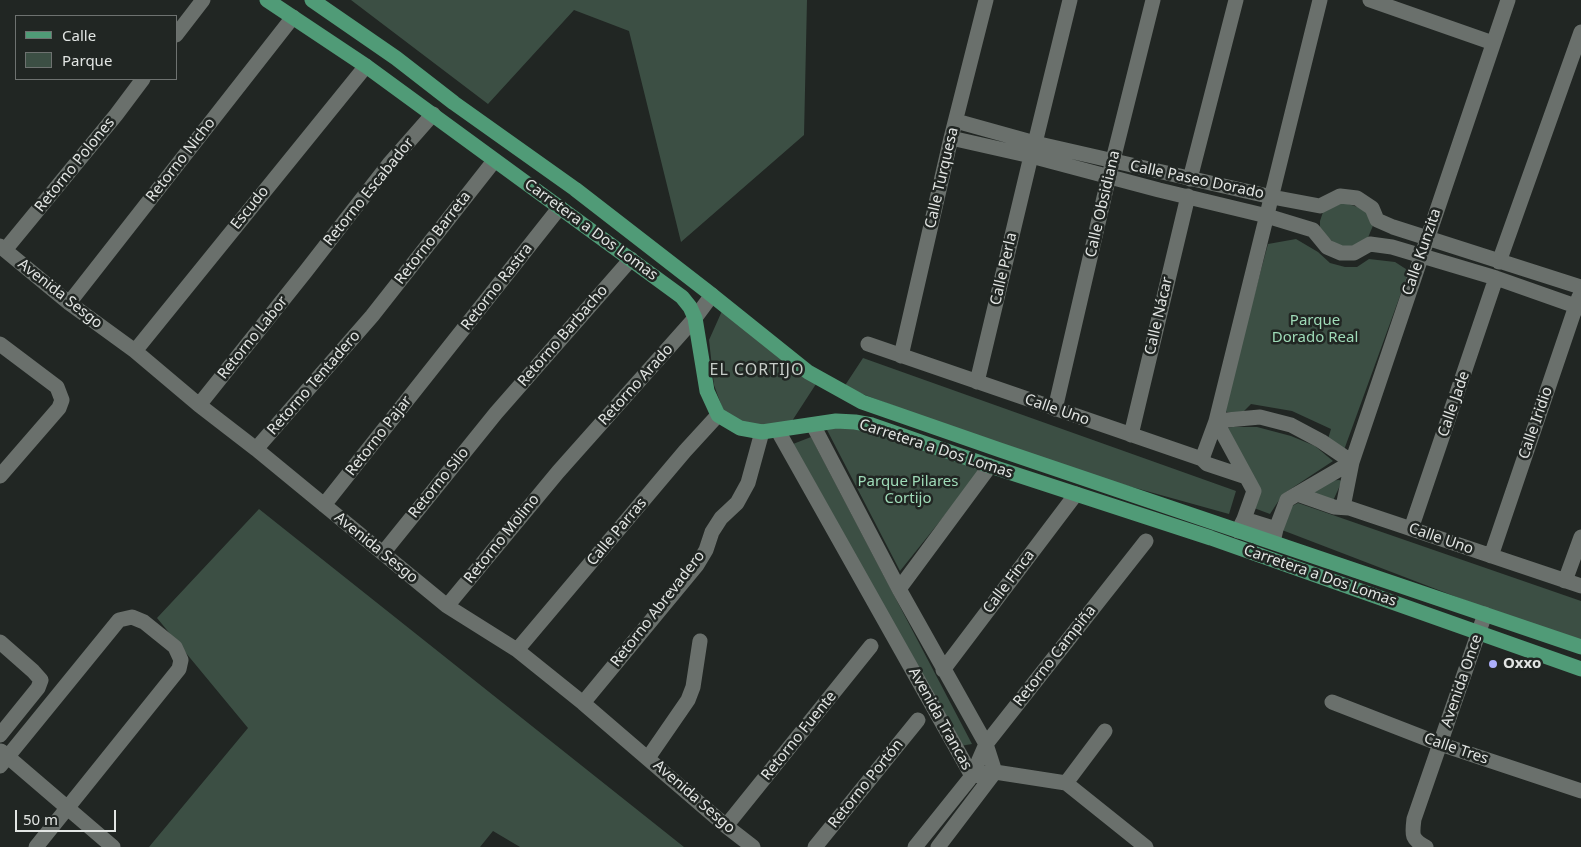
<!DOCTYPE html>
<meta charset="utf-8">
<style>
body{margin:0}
#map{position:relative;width:1581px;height:847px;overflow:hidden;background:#212623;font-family:"Noto Sans",sans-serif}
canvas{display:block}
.legend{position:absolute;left:15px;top:15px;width:162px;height:65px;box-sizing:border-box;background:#212623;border:1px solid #6e7270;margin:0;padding:6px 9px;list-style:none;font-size:15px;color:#e2e5e3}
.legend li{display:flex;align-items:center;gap:10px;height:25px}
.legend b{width:25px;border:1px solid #6e7270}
.scale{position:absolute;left:15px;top:810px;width:101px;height:22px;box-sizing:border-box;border:2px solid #e2e5e3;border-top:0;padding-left:6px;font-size:15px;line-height:18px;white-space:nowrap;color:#e2e5e3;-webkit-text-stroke:4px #212623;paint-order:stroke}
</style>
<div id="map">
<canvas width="1581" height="847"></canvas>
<ul class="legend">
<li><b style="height:6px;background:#509b77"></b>Calle</li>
<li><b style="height:14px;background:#3c4f44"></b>Parque</li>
</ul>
<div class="scale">50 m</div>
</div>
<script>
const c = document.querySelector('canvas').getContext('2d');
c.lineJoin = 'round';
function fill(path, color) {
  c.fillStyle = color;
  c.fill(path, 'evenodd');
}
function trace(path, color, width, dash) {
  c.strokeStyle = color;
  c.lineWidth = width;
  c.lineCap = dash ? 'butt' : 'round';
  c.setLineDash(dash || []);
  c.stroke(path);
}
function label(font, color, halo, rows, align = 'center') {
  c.font = font + ' "Noto Sans",sans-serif';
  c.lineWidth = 5;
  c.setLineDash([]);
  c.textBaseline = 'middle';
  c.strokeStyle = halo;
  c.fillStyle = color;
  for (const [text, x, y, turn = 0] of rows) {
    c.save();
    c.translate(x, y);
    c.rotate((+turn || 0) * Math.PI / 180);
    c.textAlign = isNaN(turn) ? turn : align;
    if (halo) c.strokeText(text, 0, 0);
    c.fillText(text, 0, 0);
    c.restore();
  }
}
fill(new Path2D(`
 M351,0H807L804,135L681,242L629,31L574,10L488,104Z
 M1345,203L1364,209L1375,221L1364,247L1338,246L1320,231V221L1325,206Z
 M1296,239L1318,252L1330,263L1345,267H1357L1369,259L1395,262L1409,271L1344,450L1327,442L1331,429L1292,411L1251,404L1240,415L1223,411L1268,244Z
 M722,311L816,384L792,421L756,431L725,415L714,385L709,340Z
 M863,358L1236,491L1229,514L1042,462L844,387Z
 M1233,427H1257L1291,436L1315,446L1333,461L1283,494L1270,514L1254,508L1227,428Z
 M826,428H864L981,470L900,571Z
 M811,437L972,744L960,746L793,444Z
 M1339,480L1342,481L1332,503L1310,498C1319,485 1322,481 1339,480Z
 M1298,503L1581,601V641L1514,619L1282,530L1290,507Z
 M259,509L684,847H520L493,831L480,847H149L248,728L157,618Z`), '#3c4f44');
trace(new Path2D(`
 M1370,0L1493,43
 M176,35L203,0
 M956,121L1035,143L1272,197L1320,206L1340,196L1357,198L1372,208L1377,220L1393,227L1581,287
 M951,138L1031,156L1159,190L1267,216L1313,230L1327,247L1341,253H1354L1370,244L1392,247L1496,278L1581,308
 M1035,143L1070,0
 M1190,179L1236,0
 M0,246L69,303L135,351L199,405L256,449L447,606L517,650L583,703L726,826L753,847
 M5,250L116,115L143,79
 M1499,262L1581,32
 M69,303L293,17
 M0,344L57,387L62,400L59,408L0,476
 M868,344L1202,459L1207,464L1246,477
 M135,351L366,66
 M901,356L951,138L986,0
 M977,382L1031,156
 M199,405L306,271L389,164L433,114
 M1055,409L1109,176L1153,0
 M813,425L899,589L986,744L995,772
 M778,431L972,776L995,772L1066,783L1146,847
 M1131,435L1188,196
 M256,449L372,316L494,161
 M1202,459L1216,421L1320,0
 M324,505L560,207
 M1343,507L1352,462L1508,0
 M1244,519L1276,529
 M1411,529L1496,278
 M1238,531L1244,519L1254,491L1216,421L1260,417L1291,425L1321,441L1352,462L1297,494
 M1273,542L1276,529L1287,500L1297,494L1334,507L1349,508L1581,586
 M383,553L496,413L631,259
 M1491,556L1579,297
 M1565,581L1581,537
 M899,589L990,466
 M447,606L558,472L695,318L712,295
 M0,642L33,671L41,680L38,688L0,735
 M517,650L685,451L718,415
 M943,670L1076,494
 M1332,702L1440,744L1581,791
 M583,703L697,565L706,550L712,532L721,518L737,503L748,483L762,432
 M1,751L113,847
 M648,758L688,700L693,687L700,641
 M0,766L119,620L132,617L144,622L175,647L181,660L179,669L36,847
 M1066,783L1105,731
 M726,826L871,646
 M815,847L918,720
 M915,847L972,776L986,744L1146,541
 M938,847L995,772
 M1426,847C1411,839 1412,835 1414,819L1485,614`), '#6a706c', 15);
trace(new Path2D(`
 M267,0L366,66L682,297L690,307L695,318L707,391L718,415L740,428L762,432L836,421L855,422L872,425L990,466L1211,538L1581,669
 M312,0L396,58L454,103L575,189L708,292L808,372L862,402L1000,450L1581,647`), '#509b77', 15);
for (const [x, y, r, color] of [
 [1493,664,5,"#acaffb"]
]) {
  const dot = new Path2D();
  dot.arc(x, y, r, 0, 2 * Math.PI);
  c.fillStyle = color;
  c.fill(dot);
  trace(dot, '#212623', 2);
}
label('15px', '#e2e5e3', '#212623', [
 ["Retorno Nicho",181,160,-52],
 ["Retorno Polones",75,165,-51],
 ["Calle Turquesa",942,178,-77],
 ["Calle Paseo Dorado",1197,180,12],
 ["Retorno Escabador",369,192,-51],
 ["Calle Obsidiana",1103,204,-77],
 ["Escudo",250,208,-51],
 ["Carretera a Dos Lomas",591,230,36],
 ["Retorno Barreta",433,238,-52],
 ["Calle Kunzita",1422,252,-71],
 ["Calle Perla",1004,269,-77],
 ["Retorno Rastra",497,287,-52],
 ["Avenida Sesgo",60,294,38],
 ["Calle Nácar",1159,316,-77],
 ["Retorno Barbacho",563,336,-49],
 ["Retorno Labor",253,338,-51],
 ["Retorno Tentadero",314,383,-49],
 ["Retorno Arado",636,385,-48],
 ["Calle Jade",1454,404,-71],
 ["Calle Uno",1057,410,19],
 ["Calle Iridio",1536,423,-71],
 ["Retorno Pajar",379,436,-52],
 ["Carretera a Dos Lomas",936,449,18],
 ["Retorno Silo",439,483,-51],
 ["Calle Parras",617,532,-50],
 ["Retorno Molino",502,539,-51],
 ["Calle Uno",1441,539,19],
 ["Avenida Sesgo",376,548,39],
 ["Carretera a Dos Lomas",1320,576,19],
 ["Calle Finca",1009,582,-53],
 ["Retorno Abrevadero",658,609,-52],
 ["Retorno Campiña",1055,656,-52],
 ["Avenida Once",1462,681,-71],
 ["Avenida Trancas",940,719,61],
 ["Retorno Fuente",799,736,-51],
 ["Calle Tres",1456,749,19],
 ["Retorno Portón",866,784,-51],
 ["Avenida Sesgo",694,797,41]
]);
label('15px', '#9fdbb8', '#212623', [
 ["Parque",1315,321],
 ["Dorado Real",1315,338],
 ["Parque Pilares",908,482],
 ["Cortijo",908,499]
]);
label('bold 15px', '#e2e5e3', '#212623', [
 ["Oxxo",1503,664]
], 'left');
c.letterSpacing = '1px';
label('16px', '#c6ccc8', '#212623', [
 ["EL CORTIJO",757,370]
]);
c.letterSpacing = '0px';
</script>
